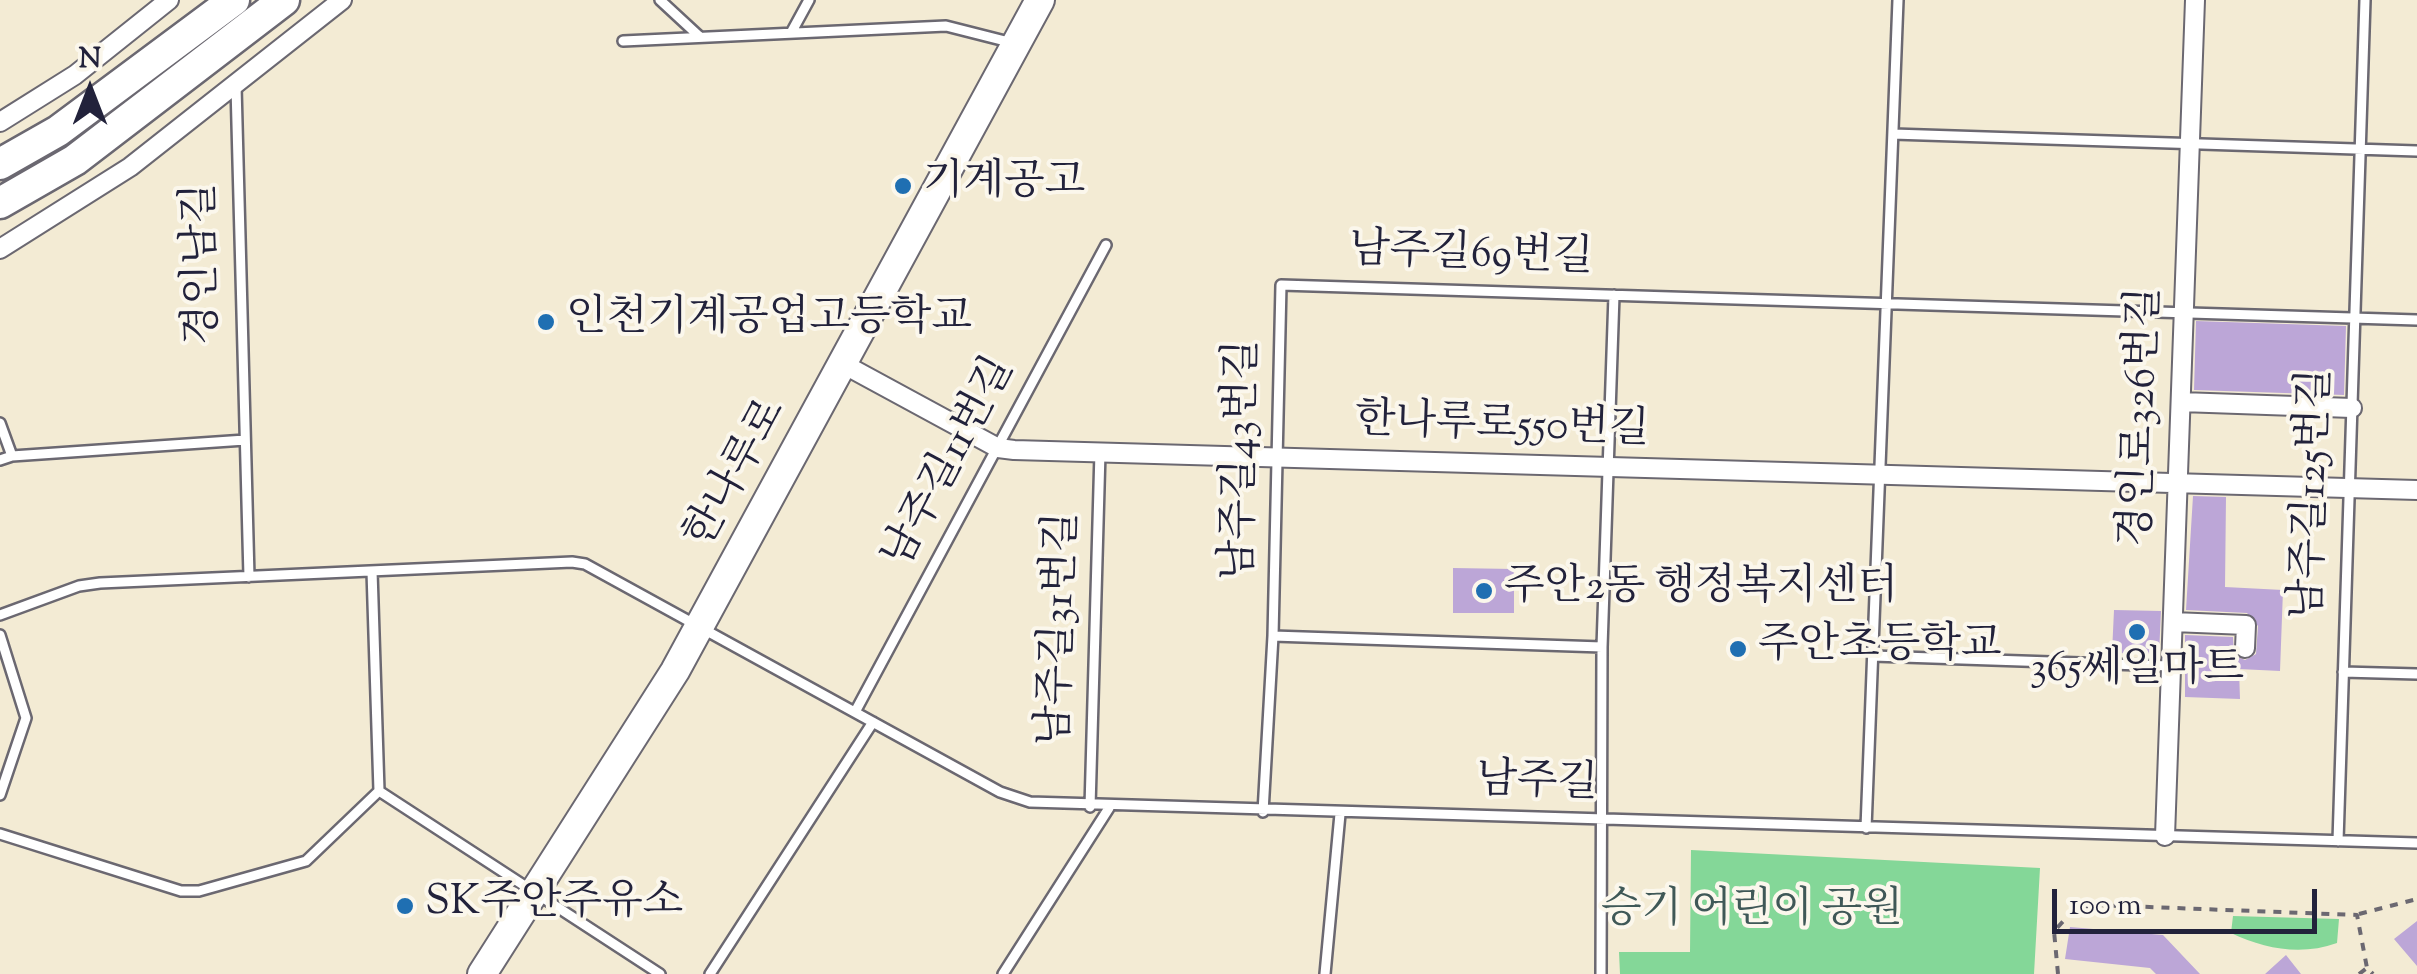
<!DOCTYPE html>
<meta charset="utf-8">
<style>
body{margin:0}
#map{position:relative;width:2417px;height:974px;overflow:hidden;background:#f3ebd4;font-family:"Sorts Mill Goudy",serif}
canvas{display:block}
.north{position:absolute;left:40px;top:40px;width:100px;height:100px;-webkit-text-stroke:8px #fbf7ec;paint-order:stroke;rotate:0deg;font-size:28px;font-weight:700;line-height:40px;text-align:center;color:#22223b}
.north::after{content:'';display:block;margin:auto;width:35px;height:45px;background:#22223b;clip-path:polygon(50% 0,100% 100%,50% 72%,0 100%)}
.scale{position:absolute;left:2052px;top:889px;width:265px;height:45px;box-sizing:border-box;border:5px solid #22223b;border-top:0;padding-left:12px;font-size:30px;line-height:35px;white-space:nowrap;color:#22223b;-webkit-text-stroke:8px #fbf7ec;paint-order:stroke}
</style>
<div id="map">
<canvas width="2417" height="974"></canvas>
<div class="north">N</div>
<div class="scale">100 m</div>
</div>
<script>
const c = document.querySelector('canvas').getContext('2d');
c.lineJoin = 'round';
function fill(path, color) {
  c.fillStyle = color;
  c.fill(path, 'evenodd');
}
function trace(path, color, width, dash) {
  c.strokeStyle = color;
  c.lineWidth = width;
  c.lineCap = dash ? 'butt' : 'round';
  c.setLineDash(dash || []);
  c.stroke(path);
}
function label(font, color, halo, rows, align = 'center') {
  c.font = font + ' "Sorts Mill Goudy","Noto Serif KR",serif';
  c.lineWidth = 8;
  c.setLineDash([]);
  c.textBaseline = 'middle';
  c.strokeStyle = halo;
  c.fillStyle = color;
  for (const [text, x, y, turn = 0] of rows) {
    c.save();
    c.translate(x, y);
    c.rotate((+turn || 0) * Math.PI / 180);
    c.textAlign = isNaN(turn) ? turn : align;
    if (halo) c.strokeText(text, 0, 0);
    c.fillText(text, 0, 0);
    c.restore();
  }
}
fill(new Path2D(`
 M1691,850L2040,868L2034,974H1620L1619,952H1690Z
 M2233,916L2339,919L2337,943C2301,956 2265,949 2231,933Z`), '#84d798');
fill(new Path2D(`
 M2196,321L2346,326L2344,395L2194,390Z
 M2193,496L2226,497L2225,587L2283,590L2280,671L2239,669L2240,699L2185,697V635L2233,637L2234,655L2245,660L2256,654L2258,626L2247,613L2186,610Z
 M1453,568L1514,569V613H1453Z
 M2114,610L2161,611L2159,654L2112,653Z
 M2417,921V966L2394,939Z
 M2070,927L2163,935L2200,974H2156L2150,968L2065,959Z
 M2286,955L2301,974H2265Z`), '#bca6d7');
const service = new Path2D(`
 M660,0L700,37
 M791,33L809,0
 M623,41L946,26L1013,43
 M236,86L249,577
 M1893,134L2417,151
 M0,423L12,456
 M0,460L12,456L245,440
 M372,571L379,791L660,974
 M0,615L79,586L100,583L572,562L585,564L1000,792L1030,802L2417,843
 M0,635L26,718L0,795
 M1273,636L1602,647
 M1873,656L2170,666
 M2343,672L2417,674
 M855,712L1106,245
 M1090,807L1100,452
 M1263,812L1273,636L1281,285L2417,320
 M1866,828L1898,0
 M0,834L181,891H199L306,861L379,791
 M2338,841L2365,0
 M710,974L873,722
 M1003,974L1109,808
 M1325,974L1340,814
 M1601,974L1602,647L1614,295`);
const minor = new Path2D(`
 M0,122L75,75L169,0
 M0,249L130,167L342,0
 M845,365L998,448L1014,450L2417,490
 M2181,402L2352,408
 M2173,622L2246,625L2245,648
 M2165,836L2195,0`);
const secondary = new Path2D(`
 M482,974L675,671L1040,0`);
const trunk = new Path2D(`
 M0,164L58,131L234,0
 M0,203L75,160L284,0`);
trace(service, '#6b6871', 14);
trace(minor, '#6b6871', 22);
trace(secondary, '#6b6871', 32);
trace(trunk, '#6b6871', 35);
trace(new Path2D(`
 M2359,914L2417,899
 M2058,974L2054,931L2073,911L2097,905L2357,915L2367,968
 M2359,974L2367,968L2373,974`), '#6b6871', 4, [8, 8]);
trace(service, '#fff', 9);
trace(minor, '#fff', 18);
trace(secondary, '#fff', 28);
trace(trunk, '#fff', 30);
for (const [x, y, r, color] of [
 [903,186,10,"#1f6fb2"],
 [546,322,10,"#1f6fb2"],
 [1484,591,10,"#1f6fb2"],
 [2137,632,10,"#1f6fb2"],
 [1738,649,10,"#1f6fb2"],
 [405,906,10,"#1f6fb2"]
]) {
  const dot = new Path2D();
  dot.arc(x, y, r, 0, 2 * Math.PI);
  c.fillStyle = color;
  c.fill(dot);
  trace(dot, '#fbf7ec', 4);
}
label('42px', '#22223b', '#fbf7ec', [
 ["기계공고",923,186],
 ["인천기계공업고등학교",566,322],
 ["주안2동 행정복지센터",1504,591],
 ["주안초등학교",1758,649],
 ["365쎄일마트",2137,673,"center"],
 ["SK주안주유소",425,906]
], 'left');
label('42px', '#22223b', '#fbf7ec', [
 ["남주길69번길",1471,258,2],
 ["경인남길",206,264,-91],
 ["경인로326번길",2145,417,-88],
 ["한나루로550번길",1502,429,2],
 ["남주길43번길",1245,460,-89],
 ["남주길11번길",952,464,-62],
 ["한나루로",739,475,-61],
 ["남주길125번길",2316,494,-88],
 ["남주길31번길",1063,629,-88],
 ["남주길",1537,786,2]
]);
label('42px', '#3f5857', '#fbf7ec', [
 ["승기 어린이 공원",1752,914]
]);
</script>
